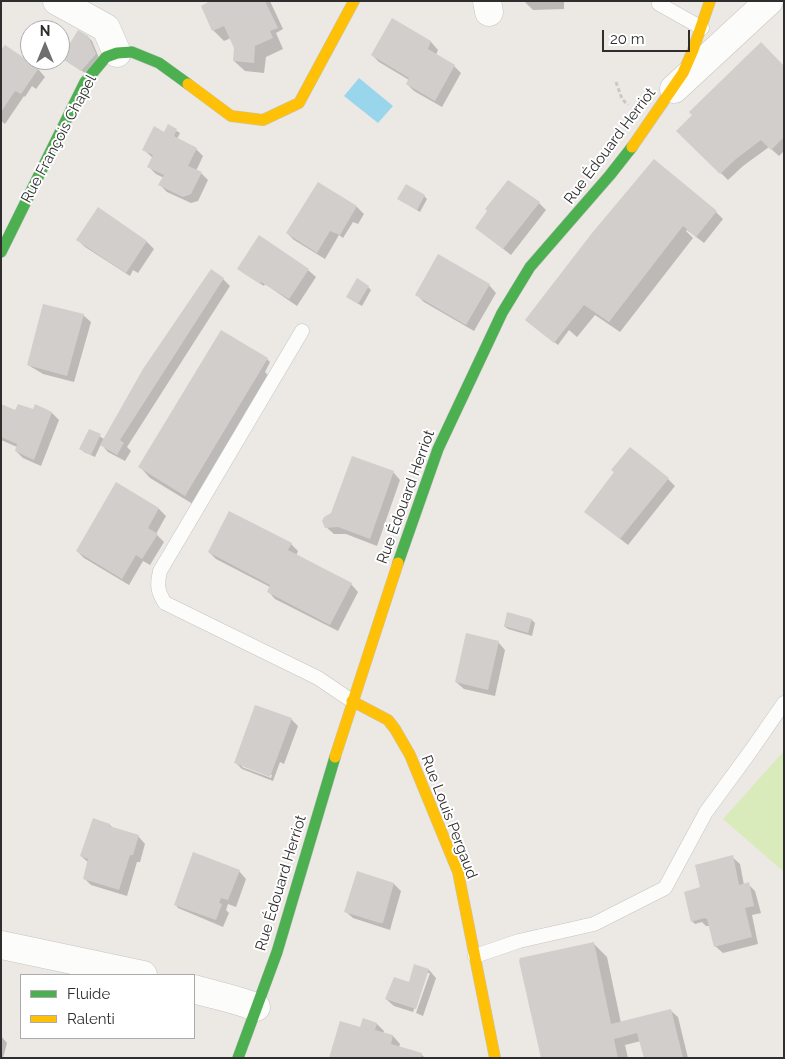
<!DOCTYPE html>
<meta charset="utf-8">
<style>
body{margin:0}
#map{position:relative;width:785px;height:1059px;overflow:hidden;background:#ece8e4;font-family:Raleway,sans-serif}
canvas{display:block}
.frame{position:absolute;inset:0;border:2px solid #2e2e2e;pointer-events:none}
.legend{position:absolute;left:20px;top:974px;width:175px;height:65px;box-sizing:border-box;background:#fff;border:1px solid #ababab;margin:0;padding:6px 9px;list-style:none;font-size:15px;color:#2e2e2e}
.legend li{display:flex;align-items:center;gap:10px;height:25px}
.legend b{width:25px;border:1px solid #ababab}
.north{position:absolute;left:20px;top:20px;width:50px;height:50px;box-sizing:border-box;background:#fff;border:1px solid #ababab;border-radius:50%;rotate:0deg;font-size:14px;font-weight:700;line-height:20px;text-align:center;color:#2e2e2e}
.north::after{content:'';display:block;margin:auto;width:18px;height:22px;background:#706f6e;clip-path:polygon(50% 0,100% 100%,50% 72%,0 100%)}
.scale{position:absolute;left:602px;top:30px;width:88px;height:22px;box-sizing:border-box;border:2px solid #2e2e2e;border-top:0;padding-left:6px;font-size:15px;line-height:18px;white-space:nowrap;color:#2e2e2e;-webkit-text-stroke:4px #fff;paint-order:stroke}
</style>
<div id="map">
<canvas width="785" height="1059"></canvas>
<div class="frame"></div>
<ul class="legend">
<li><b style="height:6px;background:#4caf50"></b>Fluide</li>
<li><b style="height:6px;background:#ffc107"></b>Ralenti</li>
</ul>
<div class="north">N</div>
<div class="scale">20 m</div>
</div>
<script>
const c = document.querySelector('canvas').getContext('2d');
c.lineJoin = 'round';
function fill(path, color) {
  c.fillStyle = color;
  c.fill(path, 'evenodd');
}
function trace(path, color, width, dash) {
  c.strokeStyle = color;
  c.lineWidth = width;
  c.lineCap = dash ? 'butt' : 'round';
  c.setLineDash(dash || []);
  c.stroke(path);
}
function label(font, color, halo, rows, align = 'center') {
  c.font = font + ' Raleway,sans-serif';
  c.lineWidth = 4;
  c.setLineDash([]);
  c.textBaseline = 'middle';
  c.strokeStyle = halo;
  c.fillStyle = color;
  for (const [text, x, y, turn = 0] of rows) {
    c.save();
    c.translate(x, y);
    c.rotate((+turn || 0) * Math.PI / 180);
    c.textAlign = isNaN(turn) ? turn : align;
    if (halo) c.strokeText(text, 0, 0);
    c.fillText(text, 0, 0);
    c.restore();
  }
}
fill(new Path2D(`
 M784,751V872L723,819Z`), '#d9eabb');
fill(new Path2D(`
 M359,78L393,106L378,123L344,96Z`), '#99d6ec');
fill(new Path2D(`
 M213,1H270L283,29L276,33L283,49L266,57L264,73L245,71L234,61L236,48L231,38L224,41L213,30Z
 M524,1H564V9L533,10Z
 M392,20L431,42L438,50L436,55L454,66L461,73L442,107L414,91L407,84L409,80L379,62L372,55Z
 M88,37L92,41L99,58L88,75L63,58Z
 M5,46L38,69L45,77L36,89L32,86L25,97L24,96L5,124L1,121V52Z
 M784,67V151L779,156L769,147L743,166L728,180L678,131Z
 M168,126L180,133L177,139L196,149L203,156L196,171L201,173L208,180L198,201L191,203L167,192L160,185L164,178L156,174L149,167L153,158L144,150L164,133Z
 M508,181L539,203L546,210L511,255L477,228Z
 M318,184L357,207L364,214L358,224L353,222L343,238L339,235L325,259L294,240L287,233Z
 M632,186L716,212L723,219L704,243L687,230L686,231L693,238L620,332L595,315L577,337L569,330L558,345L530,323Z
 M424,196L427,199L420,212L399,199Z
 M98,209L147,242L154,249L138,273L133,270L130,276L85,247L78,240Z
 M259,237L308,270L316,277L297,306L265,284L264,286L242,272Z
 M438,256L489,285L496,293L474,331L424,302L417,295Z
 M223,279L230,286L127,447L131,451L125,461L108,452L101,444L95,457L84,452L81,449L90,430L104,439Z
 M368,287L371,290L362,306L347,297Z
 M83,315L91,322L74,382L43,374L28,365Z
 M267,359L270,362L265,372L272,379L196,506L150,478L140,467Z
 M1,406L16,412L34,411L36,406L52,413L59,420L41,466L23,458L16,451L17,447L1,440Z
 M393,472L400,480L377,546L346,534H334L326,527Z
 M668,479L675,486L628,545L586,512Z
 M116,484L159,509L166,516L156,534L164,542L150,565L143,561L129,585L84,558L77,551Z
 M230,513L291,544L298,551L296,556L351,584L358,592L338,631L275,599L268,591L270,587L216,559L209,552Z
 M508,614L532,620L535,623L532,636L508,629L504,626Z
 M498,642L505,650L495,696L464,689L456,682Z
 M291,719L298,726L284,764L280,762L273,781L242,769L235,762ZM242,764L272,775L271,778L242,767Z
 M93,819L110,825L114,829L138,836L145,844L140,862H137L127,896L91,885L84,878L89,863L81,856Z
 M732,857L740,864L744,885L748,884L755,891L761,913L752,915L758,944L723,953L715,946L710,926H706L702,922L695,924L692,921L701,888Z
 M239,871L246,879L236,907L228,904L226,910L229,913L223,927L178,908L175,904Z
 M358,872L394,884L401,891L390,930L353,918L345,911Z
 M594,944L607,957L621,1023L670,1010L678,1017L688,1058H645L641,1041L625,1045L628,1058H542Z
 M415,966L429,970L436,978L423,1016L416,1013L430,973H427L413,1012L394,1006L386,999L409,984Z
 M377,1024L384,1031L383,1034L393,1036L400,1044L399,1047L421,1054L425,1058H331Z
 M1,1036L7,1043L3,1058H1Z`), '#0003');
fill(new Path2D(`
 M210,1H265L278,28L270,31L273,38L255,46L254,63L233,61L234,48L224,26L212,31L201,6Z
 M392,18L431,41L428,49L455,65L435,101L406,84L409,78L371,55Z
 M78,30L88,36L96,54L81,71L61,58Z
 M761,42L784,66V137L771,150L761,140L736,159L720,174L676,131L692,115L689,112Z
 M5,45L39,68L21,94L15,91L1,112V50Z
 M168,124L177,129L174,136L197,148L188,166L202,172L191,194L183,197L158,185L164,175L147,167L153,155L142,150L154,126L164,132Z
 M654,159L717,211L696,237L683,226L609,322L584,305L554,343L525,320L592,233Z
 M508,180L540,202L503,249L475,228L487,211L485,209Z
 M318,182L357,206L340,235L330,231L317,253L286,233Z
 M406,184L425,195L417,210L397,199Z
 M98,207L147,241L126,273L76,240Z
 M259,235L309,269L289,299L261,282L260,284L237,269Z
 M438,254L490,284L466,325L415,295Z
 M211,269L224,278L120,440L124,443L117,455L100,445L143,369Z
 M357,278L369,286L358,304L346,297Z
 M43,304L84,314L67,376L27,365Z
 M221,330L268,358L185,496L138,467Z
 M1,404L15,410L18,404L33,409L35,404L52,412L34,460L15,451L17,444L1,437Z
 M89,429L101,434L91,455L79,449Z
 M630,447L669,478L620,539L584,512L614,472L611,470Z
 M352,456L394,471L370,539L338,527L325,528L322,521L324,517L331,513Z
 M116,482L159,508L148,528L158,534L142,559L136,555L122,579L76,551Z
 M229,511L292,543L288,550L352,583L330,625L267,592L270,585L208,552Z
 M507,612L532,619L528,633L504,626Z
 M466,633L499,641L488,690L455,682Z
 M255,705L292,718L270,777L234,763Z
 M93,818L110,824L109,826L139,835L133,855H130L119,890L83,879L88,859L80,856Z
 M193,852L240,870L228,900L221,898L219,903L222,904L216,920L174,905Z
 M733,855L739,885L749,882L754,906L745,908L752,937L714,947L707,919L704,918L691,922L684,892L700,887L695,865Z
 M357,871L394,883L383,923H380L344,912Z
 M594,942L611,1024L671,1009L683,1058H644L637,1033L614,1039L618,1058H541L519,961L520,958Z
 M414,964L429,969L416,1009L385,999L394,977L409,982Z
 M363,1018L377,1023L375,1030L393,1035L391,1044L422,1053L421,1058H329L340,1021L360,1027Z`), '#d1cecb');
const lane = new Path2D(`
 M659,4L702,28
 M302,331L160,571C157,584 157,591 165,603L318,678L352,701
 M475,956L519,941L594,924L665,888L706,812L750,752L784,703`);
const street = new Path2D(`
 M57,1L106,28L117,53
 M487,1L489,12
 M674,89L769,1
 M1,945L143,975
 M194,989C214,995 236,999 256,1007`);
const fast = new Path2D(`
 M1,252L85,82L106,57L117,53L132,52L159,63L188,84
 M398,563L438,449L502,313L530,267L610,175L632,147
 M238,1058L277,952L335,757`);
const slow = new Path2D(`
 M188,84L231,116L263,120L299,103L354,1
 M632,147L683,73L693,50L710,1
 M352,701L388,720L395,729L410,755L458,872L495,1058
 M335,757L398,563`);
trace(lane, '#c5c4c5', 15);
trace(street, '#c5c4c5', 29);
trace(fast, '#c5c4c5', 12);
trace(slow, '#c5c4c5', 12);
trace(new Path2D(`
 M616,82L622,99L628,105`), '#c9c9c8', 3, [4, 2.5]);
trace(lane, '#fcfcfb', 14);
trace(street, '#fcfcfb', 28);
trace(fast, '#4caf50', 11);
trace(slow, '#ffc107', 11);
label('15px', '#2e2e2e', '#fff', [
 ["Rue François Chapel",59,139,-62],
 ["Rue Édouard Herriot",610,146,-53],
 ["Rue Édouard Herriot",406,497,-70],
 ["Rue Louis Pergaud",449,817,69],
 ["Rue Édouard Herriot",281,883,-73]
]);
</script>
